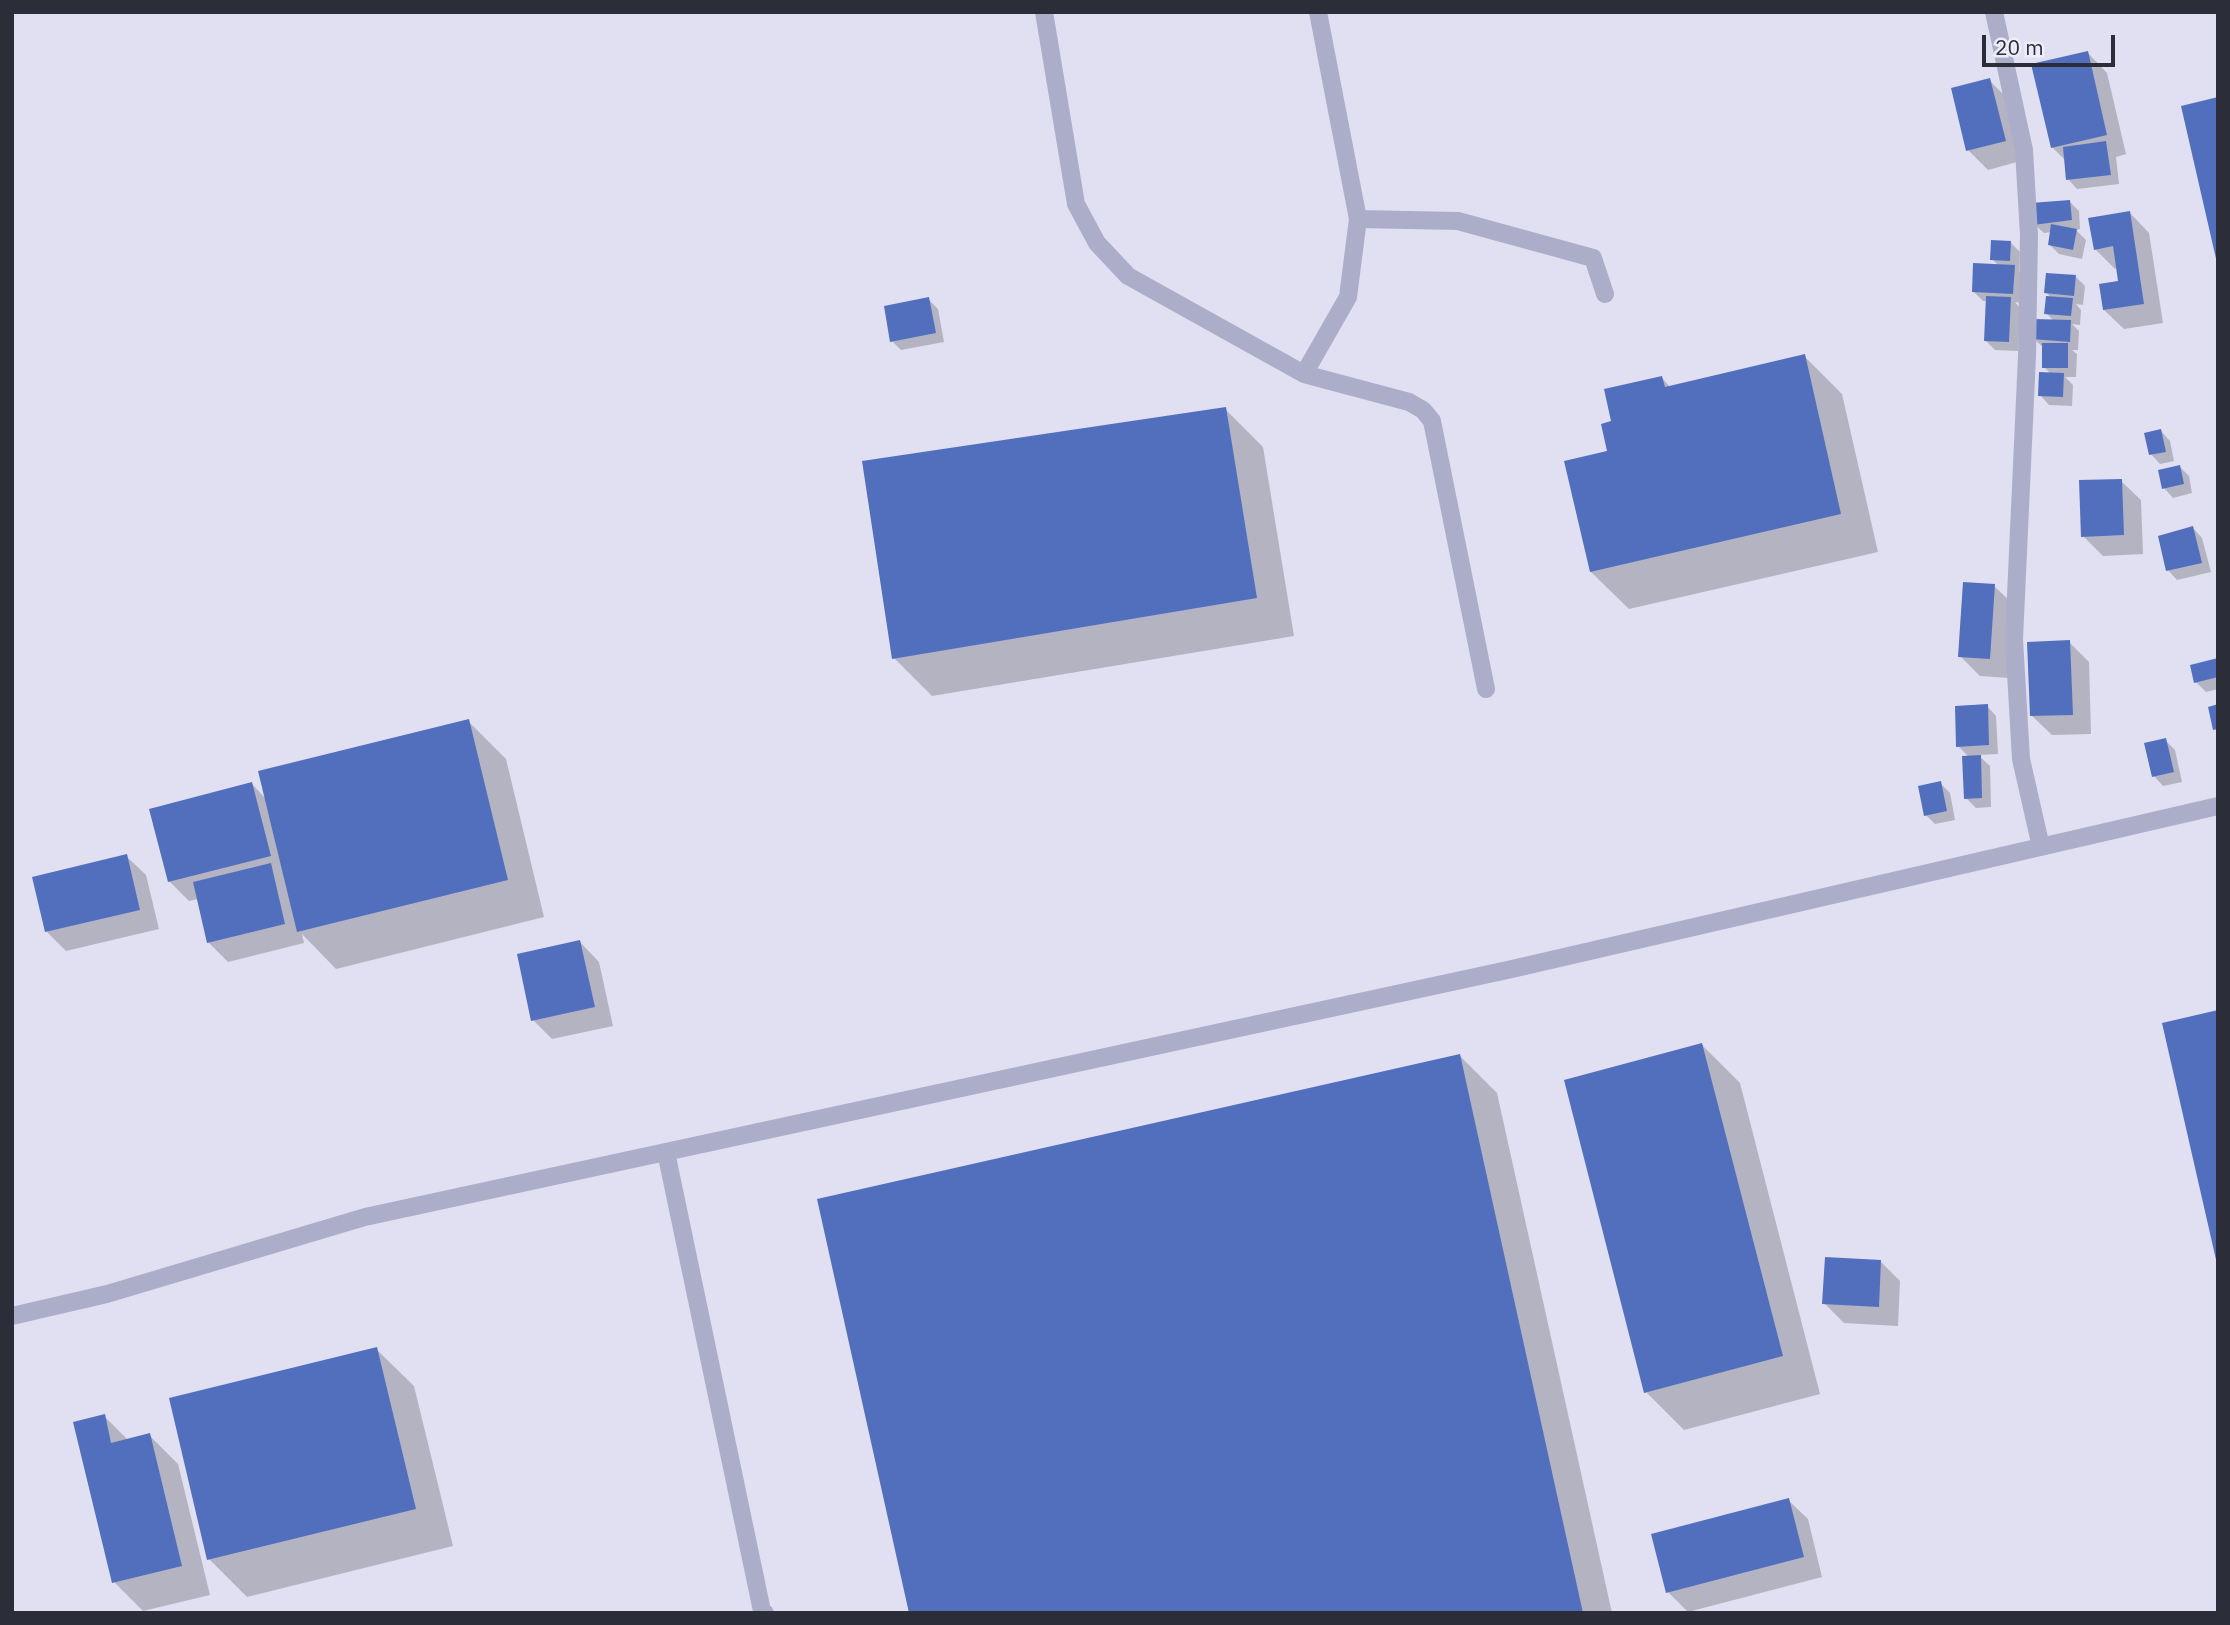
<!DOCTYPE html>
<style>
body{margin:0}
#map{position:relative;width:2230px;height:1625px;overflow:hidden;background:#e0e0f2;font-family:"IBM Plex Sans",sans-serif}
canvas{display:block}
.frame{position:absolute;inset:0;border:14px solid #2b2d38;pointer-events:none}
.scale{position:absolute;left:1982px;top:35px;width:133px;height:32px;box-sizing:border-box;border:4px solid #2b2d38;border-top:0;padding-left:9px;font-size:21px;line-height:24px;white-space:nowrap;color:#2b2d38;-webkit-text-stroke:5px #edecf9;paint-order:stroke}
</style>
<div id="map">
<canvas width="2230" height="1625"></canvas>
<div class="frame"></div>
<div class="scale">20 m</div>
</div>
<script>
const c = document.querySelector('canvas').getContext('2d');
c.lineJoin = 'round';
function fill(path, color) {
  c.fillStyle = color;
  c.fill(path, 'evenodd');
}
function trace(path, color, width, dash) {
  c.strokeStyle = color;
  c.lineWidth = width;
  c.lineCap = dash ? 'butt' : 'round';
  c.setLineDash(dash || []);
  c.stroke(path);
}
fill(new Path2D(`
 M2088,53L2107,73L2126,154L2116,157L2119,184L2077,189L2068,179L2066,161L2052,147Z
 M1989,80L2009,100L2024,160L1988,170L1968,150Z
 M2070,202L2079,211L2080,229L2076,230L2086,240L2082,259L2059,254L2050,245L2052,232L2044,233L2034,224Z
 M2130,213L2149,233L2163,323L2124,329L2104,310L2120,282L2118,268L2115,269L2095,249Z
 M2011,243L2020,252L2019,272L2024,277L2022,303L2015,302L2020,308L2018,351L1995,350L1986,341L1987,301H1983L1973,291L1999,266L1992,259Z
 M2076,277L2085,286L2083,305L2076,304L2081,310L2080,325L2072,324L2079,331L2078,350H2072L2077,354L2076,377H2065L2073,385L2072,406L2049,405L2040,395L2052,375L2044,367V348L2034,339L2054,321L2046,313L2052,299L2046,292Z
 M928,299L938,309L944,342L901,350L892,341Z
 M1804,356L1842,394L1878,552L1629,609L1591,572L1613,422L1661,377L1671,388Z
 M1225,409L1263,447L1294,636L932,696L894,658Z
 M2161,431L2170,441L2174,461L2160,464L2151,454Z
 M2180,467L2189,476L2192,493L2173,498L2164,488Z
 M2121,481L2141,500L2143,554L2103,556L2083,536Z
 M2193,528L2202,538L2211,572L2177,580L2168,570Z
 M1994,586L2014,605L2009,678L1980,676L1960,656Z
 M2069,642L2089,662L2091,734L2052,735L2032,716Z
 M2218,660V689L2206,692L2196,682Z
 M1987,706L1996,716L1998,754L1978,755L1990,766L1991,807L1976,808L1966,798L1969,757L1958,746Z
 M468,721L506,759L544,917L336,969L302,934L304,943L228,962L208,942L198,899L189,901L169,881L252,784L266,799Z
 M2165,740L2175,750L2182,782L2163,786L2154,776Z
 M1940,783L1950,793L1955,820L1935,824L1926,815Z
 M126,856L146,875L159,929L66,951L47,932Z
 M580,942L599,962L613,1026L552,1039L533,1020Z
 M1702,1045L1740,1083L1820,1394L1684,1430L1646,1392Z
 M1459,1055L1497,1093L1612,1613H911Z
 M1880,1261L1900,1281L1898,1326L1844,1323L1824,1303Z
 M376,1349L414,1386L453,1546L247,1597L209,1559Z
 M104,1416L128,1440L149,1435L178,1464L210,1595L143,1611L114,1582Z
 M1788,1500L1808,1519L1822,1577L1688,1612L1668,1592Z`), '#0003');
fill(new Path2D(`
 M2088,51L2107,135L2051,148L2031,64Z
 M1990,78L2006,141L1966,151L1951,88Z
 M2218,97V263H2217L2181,106Z
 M2106,141L2111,175L2066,180L2063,147Z
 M2070,200L2072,220L2033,225L2031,203Z
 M2130,211L2144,304L2103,310L2099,284L2118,281L2113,246L2094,250L2088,218Z
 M2051,224L2077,229L2073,250L2048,245Z
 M1991,240L2011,241L2010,261L1990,260Z
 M1973,263L2015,265L2013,294L1972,292Z
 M2046,273L2076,275L2074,296L2044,293Z
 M1986,296L2011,297L2009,342L1984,341Z
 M2046,296L2073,298L2071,316L2044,314Z
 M929,297L936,333L890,342L884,306Z
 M2034,319L2071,320L2070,342L2032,339Z
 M2042,343H2068V368H2042Z
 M1805,354L1841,514L1590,572L1564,461L1607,451L1601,424L1611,421L1604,389L1662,376L1665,387Z
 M2039,372L2064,373L2063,397L2038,396Z
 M1226,407L1257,598L892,659L862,461Z
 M2161,429L2166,452L2149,455L2144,433Z
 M2180,465L2184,484L2162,489L2158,470Z
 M2122,479L2124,535L2081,537L2079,480Z
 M2193,526L2202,563L2166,571L2158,536Z
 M1963,582L1995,584L1990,659L1958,657Z
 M2070,640L2073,715L2030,716L2027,642Z
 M2218,658V677L2194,683L2190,665Z
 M1988,704L1989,745L1956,747L1955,706Z
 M2218,704V729L2213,730L2208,707Z
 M469,719L508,880L297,932L258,771Z
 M2166,738L2174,772L2152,777L2144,743Z
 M1981,755L1982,798L1964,799L1962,756Z
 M1941,781L1947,811L1924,816L1918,786Z
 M252,782L271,856L168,882L149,809Z
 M127,854L140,910L45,932L32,877Z
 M271,863L285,924L207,943L193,882Z
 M580,940L595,1007L531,1021L517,954Z
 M2218,1010V1264H2217L2162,1023Z
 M1702,1043L1783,1356L1644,1393L1564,1080Z
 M1460,1054L1583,1613H909L817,1199Z
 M1825,1257L1881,1260L1879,1307L1822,1304Z
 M377,1347L416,1509L207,1560L169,1398Z
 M105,1414L111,1443L150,1433L182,1566L112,1583L73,1422Z
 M1789,1498L1804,1557L1666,1593L1651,1534Z`), '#526fbe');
trace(new Path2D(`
 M1044,12L1076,204L1097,243L1128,276L1304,374L1409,402L1423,410L1432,421L1486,689
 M1994,12L2024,150L2029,235L2027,356L2014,639L2021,759L2041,847
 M1358,219L1458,221L1593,258L1605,294
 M1304,374L1348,297L1358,219L1318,12
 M666,1152L762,1611L765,1613
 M12,1316L107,1294L365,1217L1512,969L2218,806`), '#acaec9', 18);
</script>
